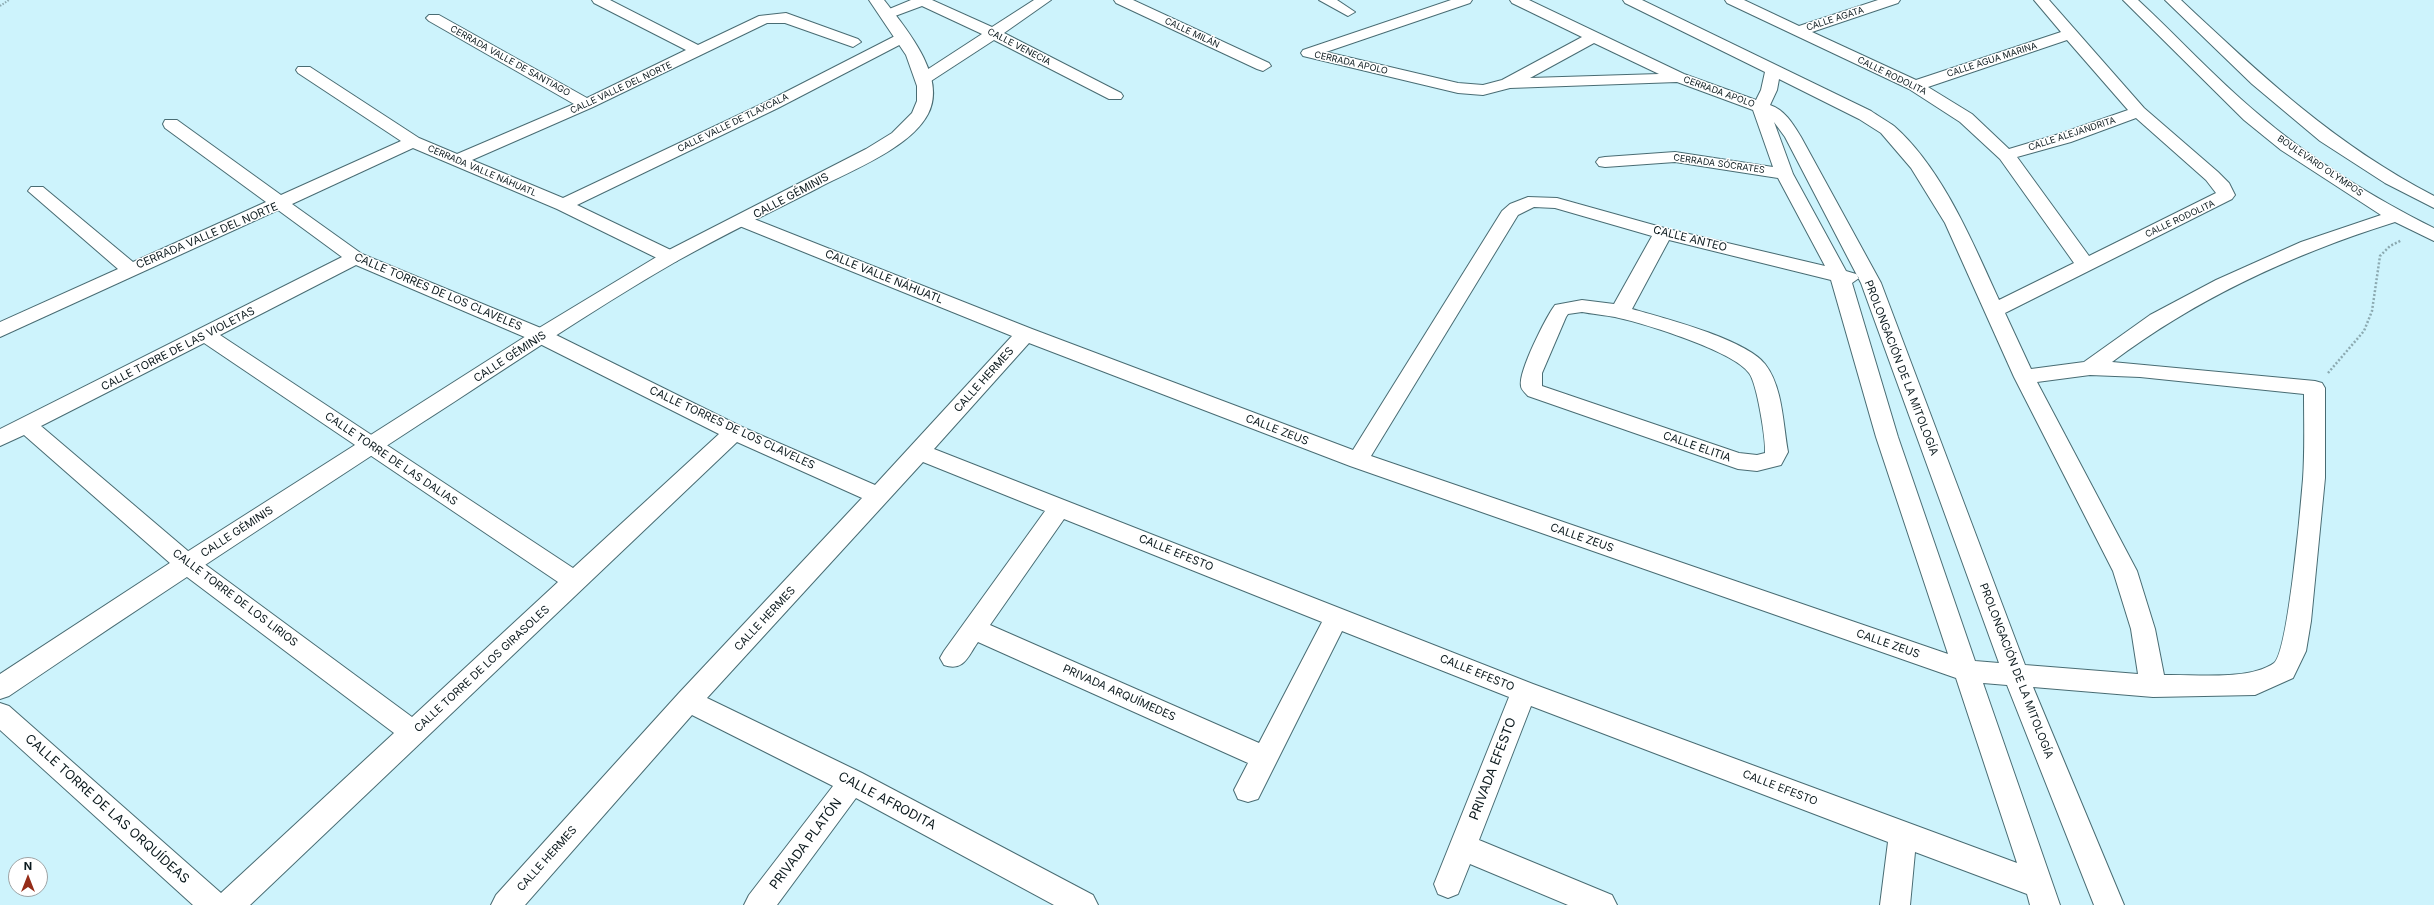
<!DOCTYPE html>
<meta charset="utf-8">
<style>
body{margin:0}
#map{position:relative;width:2434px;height:905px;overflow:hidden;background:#cdf3fc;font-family:Inter,sans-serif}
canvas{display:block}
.north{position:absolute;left:8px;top:857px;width:40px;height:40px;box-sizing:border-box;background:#fff;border:1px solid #9da3a5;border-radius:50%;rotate:0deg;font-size:11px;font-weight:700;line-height:16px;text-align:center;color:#0b191d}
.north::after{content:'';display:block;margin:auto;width:14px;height:18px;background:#952c18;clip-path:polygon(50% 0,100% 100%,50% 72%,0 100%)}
</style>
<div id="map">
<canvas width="2434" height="905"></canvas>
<div class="north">N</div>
</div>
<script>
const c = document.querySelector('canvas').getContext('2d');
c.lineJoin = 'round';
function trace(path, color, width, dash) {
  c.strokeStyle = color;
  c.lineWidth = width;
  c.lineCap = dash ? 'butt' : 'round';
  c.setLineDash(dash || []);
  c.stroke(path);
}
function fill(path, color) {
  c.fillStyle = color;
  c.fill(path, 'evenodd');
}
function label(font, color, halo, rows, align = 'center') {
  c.font = font + ' Inter,sans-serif';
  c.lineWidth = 3;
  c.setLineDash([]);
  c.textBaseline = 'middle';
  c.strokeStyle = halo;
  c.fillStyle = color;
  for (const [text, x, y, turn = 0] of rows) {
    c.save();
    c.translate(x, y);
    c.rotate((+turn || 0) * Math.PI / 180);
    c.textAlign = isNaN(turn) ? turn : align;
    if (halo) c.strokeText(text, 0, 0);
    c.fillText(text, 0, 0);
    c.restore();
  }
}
const minor = new Path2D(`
 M592,0H610L698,45L759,16L786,13L858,39L861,42L853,47L785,23H767L593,107L472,160L563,198L766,102L897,35L902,33L910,38L907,41L778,108L577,205L677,253L679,257L677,261L670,263L663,261L557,209L413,148L292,204L362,254L548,331L742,427L875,485L1012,336L737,225L734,221L737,217H749L1032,329L1353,450L1502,211L1510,204L1528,197L1557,198L1668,229L1825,266L1778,178L1675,162L1605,167L1599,166L1596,162L1599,158L1605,157L1675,152L1773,167L1753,110L1677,82L1510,88L1483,95L1458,93L1303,56L1301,53L1303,50L1451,0H1472L1470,3L1326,52L1458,83L1483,85L1502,80L1582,37L1512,3L1510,0H1529L1684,74L1756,100L1761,90L1765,72L1625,3L1623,0H1642L1871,111C1878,116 1887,121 1894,126C1942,168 1973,243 1999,300L2074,263L2000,159L1960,122L1909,89L1727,3L1725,0H1744L1799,26L1878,0H1900L1898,3L1812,32L1916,80L2061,32L2034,0H2049L2144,108L2218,172L2229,183L2235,195L2232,199L2005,313L2031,369L2084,362L2150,315L2216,280L2301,242L2381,215L2281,150L2244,120L2123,0H2138C2178,37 2215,78 2257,113C2306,156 2375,199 2434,228V241L2395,222C2293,254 2197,298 2112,362L2315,381L2322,383L2325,388V478L2311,621L2306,651L2293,678L2255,695L2153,697L2033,687L2124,905H2094L2007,685L1983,683L2060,905H2030L2027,894L1915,852L1910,905H1880L1888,842L1531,706L1479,840L1612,895L1617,905H1568L1470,864L1458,894L1448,898L1438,894L1434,884L1509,697L1342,631L1258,799L1248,802L1238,799L1234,790L1248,763L978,642C968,656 964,672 944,665L940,658L944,651L1045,511L923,462L707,698L862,773L1093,895L1098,905H1054L856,798L777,905H744L749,895L833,786L692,715L525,905H491L496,895L679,693L862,498L737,442L250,905H193L0,730V703L9,706L221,893L394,733L179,571L24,435L0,446V429L342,257L278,210L0,337V322L118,269L28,191L31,187H43L133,262L266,202L165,128L163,124L165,120H177L281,195L401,141L298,73L296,70L298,67H310L419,138L457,154L574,104L429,21L426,18L429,15H439L587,98L686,50L594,3ZM2067,40L2128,110L2059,134L2009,149L1972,114L1928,87ZM1594,43L1659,74L1530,78ZM1779,79L1859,119L1881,133L1911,168L1945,223L2014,377L2113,571L2131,629L2138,674L2025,665L1881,283L1801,137C1793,124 1785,110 1770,105L1777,90ZM2136,118L2206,180L2216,193L2089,256L2017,157L2071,142ZM1774,122L1785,137L1861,283L1999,663L1975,661L1898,437L1852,283L1859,278L1856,274L1846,271L1793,174ZM1534,207L1555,208L1652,236L1614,304L1582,300L1555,305C1546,317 1518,372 1521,386C1521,389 1525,393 1528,396L1738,469L1757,471L1781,465L1788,452C1783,425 1783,387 1765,364C1745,339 1664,318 1632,309L1669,240L1831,280L1876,437L1948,654L1371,456L1518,215ZM356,265L534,341L719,434L573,568L220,335ZM1582,312C1593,314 1604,315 1615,317C1643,323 1734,351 1749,373C1757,383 1766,440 1765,453L1757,455L1739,453L1542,386V373L1566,317L1568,314ZM204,343L558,582L412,717L195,557L41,426ZM1029,343L1350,466L1956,678L2017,863L1533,684L934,449ZM2090,375L2140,377L2304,394C2304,422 2305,451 2303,479C2301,504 2288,653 2274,663C2249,681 2194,674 2164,675L2155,629L2137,571L2037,382ZM1064,519L1322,622L1259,743L990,625Z
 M911,0H932L992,27L1034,0H1051L1004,33L1121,93L1123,96L1121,99H1109L994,40L931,81H919L917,78L919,75L982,34L922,6L887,19L880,15L882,12Z
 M1114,0H1133L1269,63L1271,66L1263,71L1257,69L1116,3Z
 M1319,0H1337L1355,12L1348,16Z
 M2165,0H2181C2262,76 2334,144 2434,196V208L2385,183L2320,141L2252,84Z`);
const tertiary = new Path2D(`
 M869,0H884C905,27 948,77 928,114C910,148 852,170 818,188C771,212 723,235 677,261C590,311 507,368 423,422C285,512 146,603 9,696L0,699V674L179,557L534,331L663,253L866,149L892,133L912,113L917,101V86L906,55Z`);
trace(minor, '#496c73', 2);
trace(tertiary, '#496c73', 2);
trace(new Path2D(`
 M0,6L9,0`), '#8caab1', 2, [1.5, 1.5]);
trace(new Path2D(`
 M2328,373L2364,331L2372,311L2380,256L2390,246L2402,240`), '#8caab1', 2.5, [2, 2]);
fill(minor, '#fff');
fill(tertiary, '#fff');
label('9px', '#0b191d', '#fff', [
 ["CALLE AGATA",1835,19,-18],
 ["CALLE MILÁN",1192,33,25],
 ["CALLE VENECIA",1019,47,27],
 ["CALLE AGUA MARINA",1992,60,-18],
 ["CERRADA VALLE DE SANTIAGO",510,61,29],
 ["CERRADA APOLO",1351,63,13],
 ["CALLE RODOLITA",1892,76,26],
 ["CALLE VALLE DEL NORTE",621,88,-25],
 ["CERRADA APOLO",1719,92,20],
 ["CALLE VALLE DE TLAXCALA",733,123,-26],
 ["CALLE ALEJANDRITA",2072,134,-18],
 ["CERRADA SÓCRATES",1719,164,8],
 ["BOULEVARD OLYMPOS",2320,166,34],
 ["CERRADA VALLE NÁHUATL",482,171,23],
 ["CALLE RODOLITA",2180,219,-25]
]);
label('11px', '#0b191d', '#fff', [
 ["CALLE GÉMINIS",791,196,-28],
 ["CERRADA VALLE DEL NORTE",207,236,-23],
 ["CALLE ANTEO",1690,239,14],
 ["CALLE VALLE NÁHUATL",884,277,22],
 ["CALLE TORRES DE LOS CLAVELES",438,292,23],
 ["CALLE TORRE DE LAS VIOLETAS",178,349,-27],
 ["CALLE GÉMINIS",510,357,-33],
 ["PROLONGACIÓN DE LA MITOLOGÍA",1901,368,69],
 ["CALLE HERMES",984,380,-48],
 ["CALLE TORRES DE LOS CLAVELES",732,428,25],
 ["CALLE ZEUS",1277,430,21],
 ["CALLE ELITIA",1697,447,19],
 ["CALLE TORRE DE LAS DALIAS",391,459,34],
 ["CALLE GÉMINIS",237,532,-33],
 ["CALLE ZEUS",1582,538,19],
 ["CALLE EFESTO",1176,553,22],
 ["CALLE TORRE DE LOS LIRIOS",235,598,37],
 ["CALLE HERMES",765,619,-47],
 ["CALLE ZEUS",1888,644,19],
 ["CALLE TORRE DE LOS GIRASOLES",482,669,-43],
 ["PROLONGACIÓN DE LA MITOLOGÍA",2016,671,69],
 ["CALLE EFESTO",1477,673,22],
 ["PRIVADA ARQUÍMEDES",1119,693,24],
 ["CALLE EFESTO",1780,788,21],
 ["CALLE HERMES",547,859,-48]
]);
label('13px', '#0b191d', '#fff', [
 ["PRIVADA EFESTO",1493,769,-69],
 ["CALLE AFRODITA",887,801,28],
 ["CALLE TORRE DE LAS ORQUÍDEAS",107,809,42],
 ["PRIVADA PLATÓN",806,844,-53]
]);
</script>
